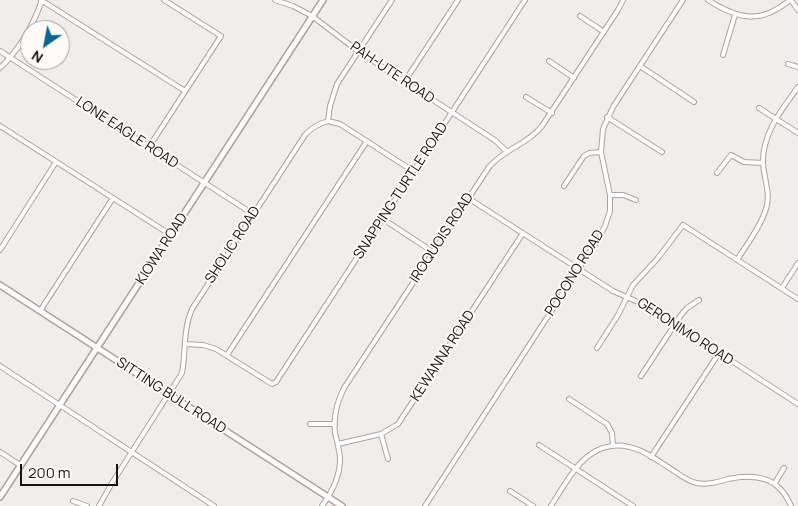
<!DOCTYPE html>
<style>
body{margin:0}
#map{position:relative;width:798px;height:506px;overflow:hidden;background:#f1edea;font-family:Manrope,sans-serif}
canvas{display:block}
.north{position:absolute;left:20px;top:20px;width:50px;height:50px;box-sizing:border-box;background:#fefaf7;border:1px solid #a19e9c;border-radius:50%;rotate:213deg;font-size:14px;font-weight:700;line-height:20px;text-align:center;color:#161514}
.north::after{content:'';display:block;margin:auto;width:18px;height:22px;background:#0f6495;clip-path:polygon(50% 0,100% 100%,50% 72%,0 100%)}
.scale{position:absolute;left:20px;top:464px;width:98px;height:22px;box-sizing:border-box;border:2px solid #161514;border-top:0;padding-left:6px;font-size:15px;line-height:18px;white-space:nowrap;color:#161514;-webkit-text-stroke:4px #fefaf7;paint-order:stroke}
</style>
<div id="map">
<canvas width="798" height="506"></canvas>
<div class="north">N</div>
<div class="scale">200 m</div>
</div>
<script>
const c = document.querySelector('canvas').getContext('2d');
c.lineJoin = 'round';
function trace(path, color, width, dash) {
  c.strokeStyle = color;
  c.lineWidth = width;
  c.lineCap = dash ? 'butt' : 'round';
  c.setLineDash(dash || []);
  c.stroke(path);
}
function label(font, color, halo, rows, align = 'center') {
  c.font = font + ' Manrope,sans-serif';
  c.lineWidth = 4;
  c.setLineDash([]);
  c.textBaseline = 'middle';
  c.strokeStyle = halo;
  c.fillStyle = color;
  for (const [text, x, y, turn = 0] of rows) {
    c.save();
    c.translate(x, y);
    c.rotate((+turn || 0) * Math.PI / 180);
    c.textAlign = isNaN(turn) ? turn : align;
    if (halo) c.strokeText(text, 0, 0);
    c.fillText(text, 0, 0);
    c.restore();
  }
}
const street = new Path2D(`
 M41,0L185,91
 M275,0L293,6L312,16L358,51L496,141L506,151
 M708,0C738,19 760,25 790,0
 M791,0L798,10
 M580,16L604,32
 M0,51L253,214
 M723,55L735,15
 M549,61L574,78
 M788,64L798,67
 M640,66L694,102
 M0,68C20,49 33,26 42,0
 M405,81L458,0
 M526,97L552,113
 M759,108L798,133
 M607,117L662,152
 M328,121L340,124L413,171
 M0,126L171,235
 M149,147L221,36L164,0
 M717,173L731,155L744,162L763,163
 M564,186L584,156L589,153L601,152
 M610,195H623L636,200
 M468,198L613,291L647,306L798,404
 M383,219L433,252
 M0,250L56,162
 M737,260C747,244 760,228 766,209C771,194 764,179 763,163C762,134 782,109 798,87
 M782,288L798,263
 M40,311L113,198
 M185,344L203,345L216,349L272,384L276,382L525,0
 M597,348L618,315L633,285L658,258L683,225L798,299
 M227,355L367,141
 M0,366L214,506
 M641,376L681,315L687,308L699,300
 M569,399L607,424L612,433L613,445
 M310,424H335
 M381,434L388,459
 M338,444L381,434L398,424L523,233
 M539,445L633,506
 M0,452L20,465
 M651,457L719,353
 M775,483L784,468
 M510,491L533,506
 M73,501L87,506
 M99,506L112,483L182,373C186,351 183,329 192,309L305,135C311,128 318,124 328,121L330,106L337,84L392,0
 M322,506C332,492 340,477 340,460C340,451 337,442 335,433C333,417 337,402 344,388L489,167C504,149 528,144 542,126L618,10L623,0
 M425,506L598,239L605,226L610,211V195L601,152L603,129L613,107L683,0
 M551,506C566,483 581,450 611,446C636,442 658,461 677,473C683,477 690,482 697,483C708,485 718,482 728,479C756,473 779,477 791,506`);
const secondary = new Path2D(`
 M0,285L342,506
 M0,497L323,0`);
trace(street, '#a8a4a2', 6);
trace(secondary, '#a8a4a2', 8);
trace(street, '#fff', 4);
trace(secondary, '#fff', 5);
label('14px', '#161514', '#fefaf7', [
 ["PAH-UTE ROAD",392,73,34],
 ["LONE EAGLE ROAD",127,133,33],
 ["SNAPPING TURTLE ROAD",401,191,-57],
 ["IROQUOIS ROAD",442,238,-57],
 ["SHOLIC ROAD",233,245,-57],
 ["KIOWA ROAD",162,249,-57],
 ["POCONO ROAD",575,273,-58],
 ["GERONIMO ROAD",685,332,33],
 ["KEWANNA ROAD",443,356,-57],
 ["SITTING BULL ROAD",171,396,33]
]);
</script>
